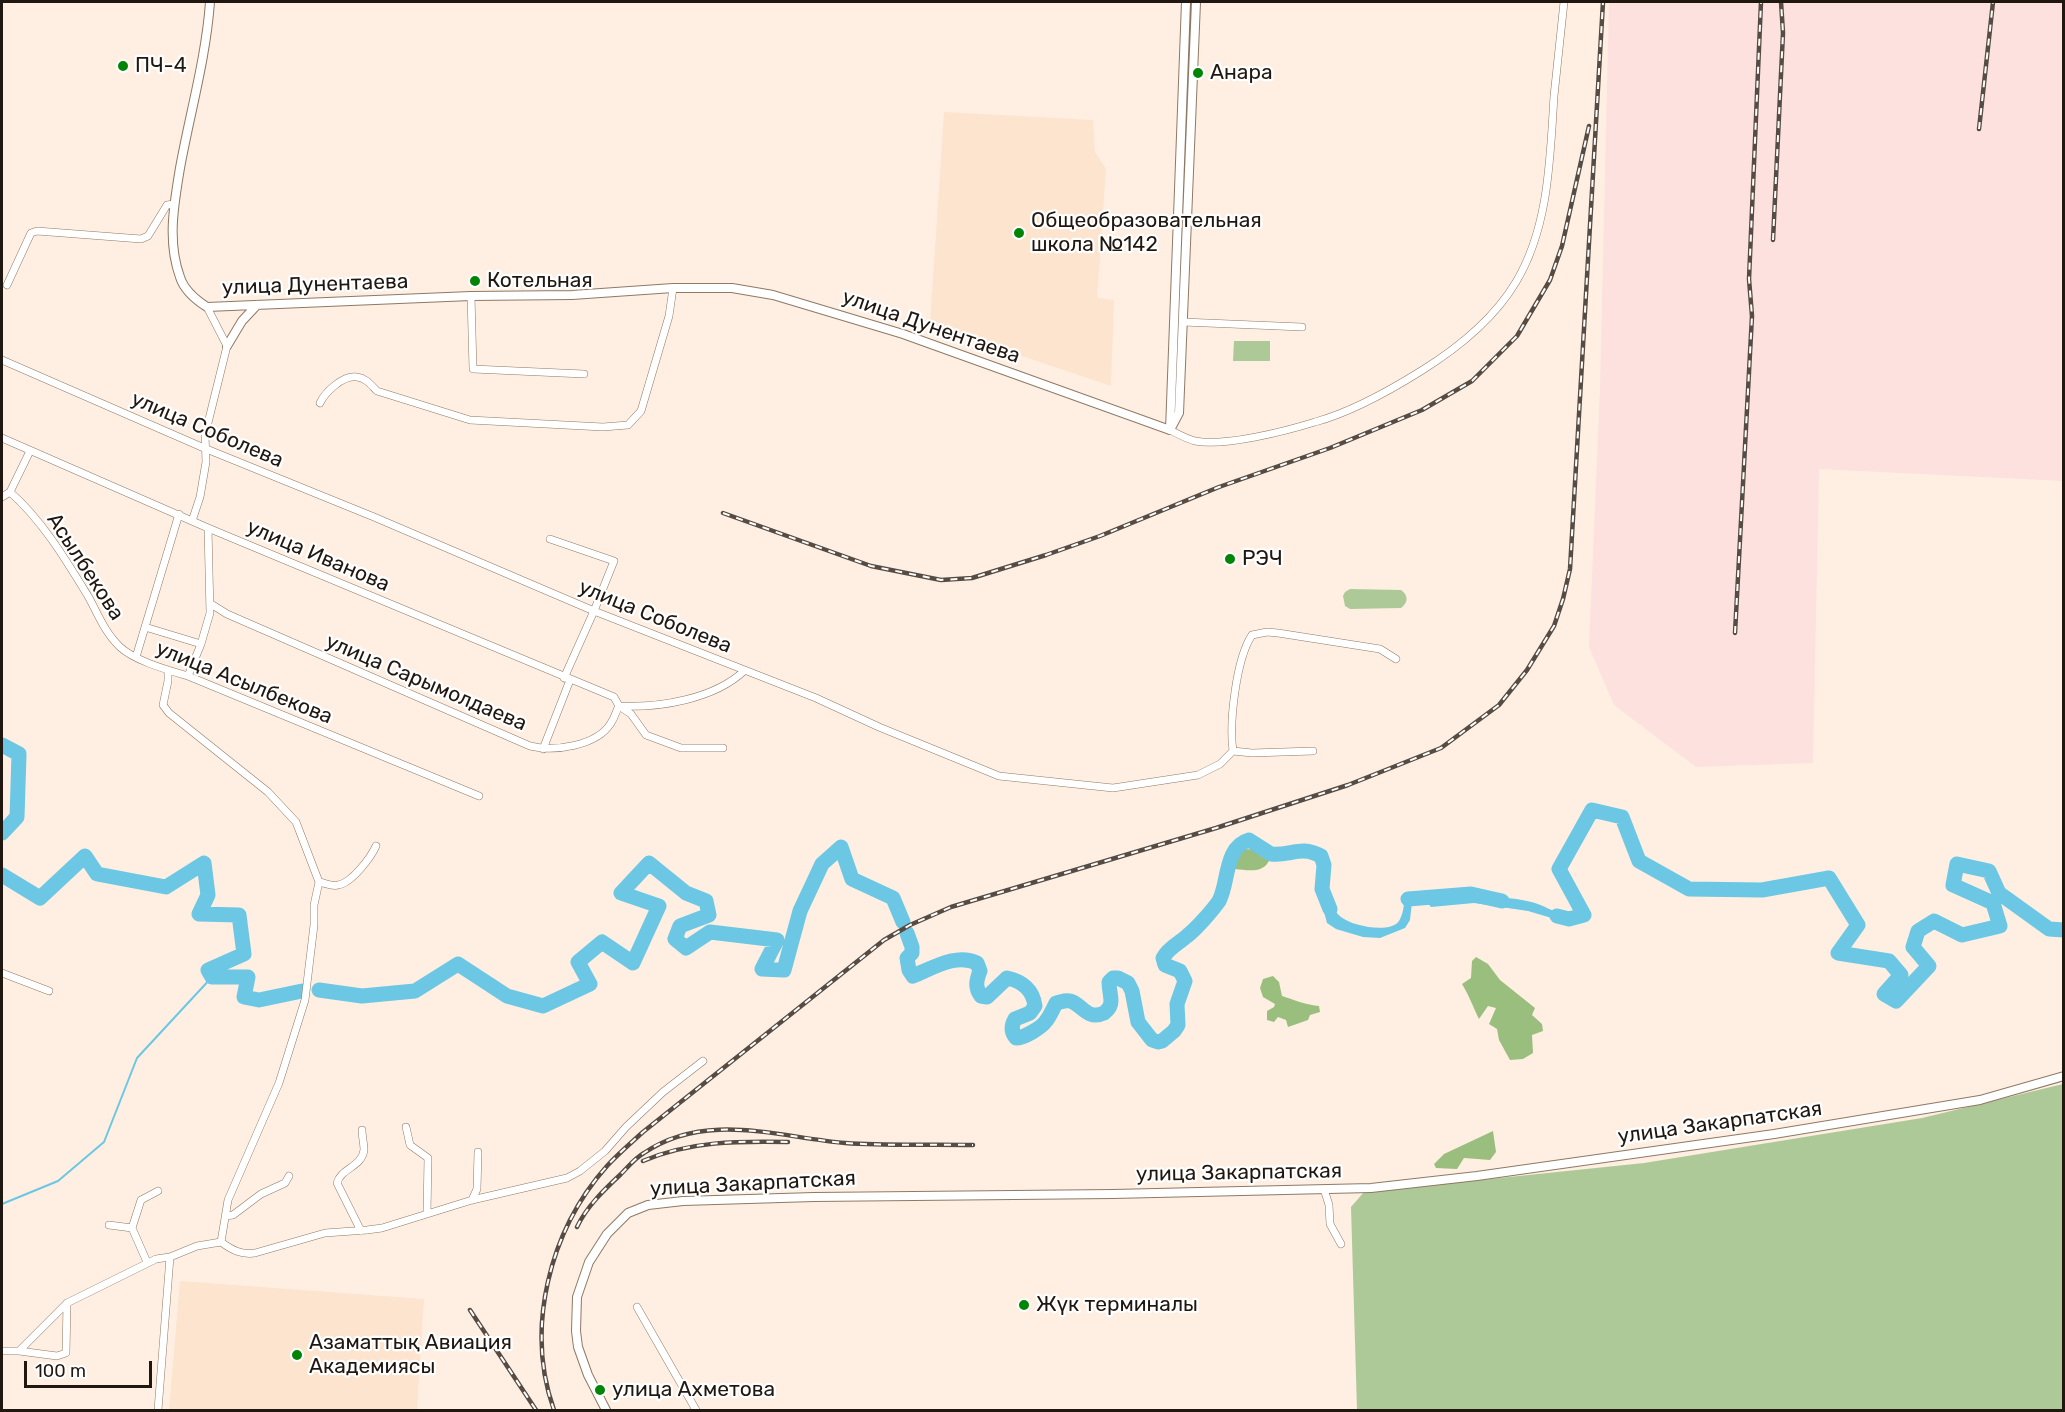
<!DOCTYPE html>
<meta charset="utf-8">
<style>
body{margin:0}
#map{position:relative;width:2065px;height:1412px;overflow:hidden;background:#feefe2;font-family:Rubik,sans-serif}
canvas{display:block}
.frame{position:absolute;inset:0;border:3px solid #201710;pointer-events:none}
.scale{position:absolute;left:24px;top:1361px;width:128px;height:27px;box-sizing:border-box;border:3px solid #201710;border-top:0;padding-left:8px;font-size:18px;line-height:21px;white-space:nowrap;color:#201710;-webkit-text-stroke:4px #fff;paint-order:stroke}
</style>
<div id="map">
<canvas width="2065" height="1412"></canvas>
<div class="frame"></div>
<div class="scale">100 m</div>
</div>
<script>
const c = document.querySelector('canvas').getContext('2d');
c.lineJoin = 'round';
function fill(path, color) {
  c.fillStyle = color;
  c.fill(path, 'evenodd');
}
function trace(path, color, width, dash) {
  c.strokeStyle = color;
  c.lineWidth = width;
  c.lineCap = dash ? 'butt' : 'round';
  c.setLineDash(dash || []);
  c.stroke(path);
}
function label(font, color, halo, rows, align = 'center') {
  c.font = font + ' Rubik,sans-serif';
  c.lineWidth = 4.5;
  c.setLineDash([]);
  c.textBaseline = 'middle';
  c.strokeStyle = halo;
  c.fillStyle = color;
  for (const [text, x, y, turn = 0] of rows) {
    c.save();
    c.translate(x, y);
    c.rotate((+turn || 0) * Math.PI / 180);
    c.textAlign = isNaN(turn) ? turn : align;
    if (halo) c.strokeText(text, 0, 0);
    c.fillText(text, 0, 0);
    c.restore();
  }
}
fill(new Path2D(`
 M1609,2H2063V481L1819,469L1813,763L1696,767L1614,705L1589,647L1600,388Z`), '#fce1de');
fill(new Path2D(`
 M944,112L1093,120L1095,152L1106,169L1097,298L1114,300L1111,386L930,325Z
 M180,1281L424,1299L417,1410H169Z`), '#fce4ce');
fill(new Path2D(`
 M1234,341H1270V361H1233Z
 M1350,589L1401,590C1408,595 1409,602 1401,608L1350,609L1345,606L1343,596L1345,592Z
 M2063,1084V1410H1357L1351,1207L1364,1192L1644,1163L1922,1118Z`), '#aec998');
fill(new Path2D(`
 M1245,849C1256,849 1262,853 1269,861C1262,874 1247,870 1235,869L1233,863L1236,855Z
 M1476,957L1488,964L1500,980L1535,1008L1532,1015L1542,1024L1543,1031L1532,1035L1533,1053L1523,1059L1510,1060L1499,1040L1497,1029L1489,1024L1496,1008L1488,1006L1479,1019C1473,1007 1469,995 1462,984L1471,978L1472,961Z
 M1273,976L1279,982L1282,996C1294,1000 1307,1005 1319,1006L1320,1012L1310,1015L1308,1020L1288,1027L1286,1020L1278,1017L1274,1022L1267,1020V1011L1274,1007L1275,1004L1263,997L1260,988L1263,979Z
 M1493,1131L1496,1152L1490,1160L1464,1158L1457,1169L1436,1168L1434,1164L1444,1154Z`), '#9abe7d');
fill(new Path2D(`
 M1327,892C1330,900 1333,911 1341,917C1352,926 1390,934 1399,921C1403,915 1404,905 1405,897C1419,888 1429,900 1444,899C1450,899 1456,897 1462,896C1483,895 1507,897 1527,901C1542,903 1554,914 1570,915L1574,912L1580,922L1572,924L1528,911L1474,903L1431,907L1426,901L1419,899L1412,902L1410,920L1405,928L1380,938L1363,937L1336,929L1327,923L1319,893Z`), '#6bc7e3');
trace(new Path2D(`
 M2,1204L58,1181L104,1142L137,1058L212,977`), '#6bc7e3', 2);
trace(new Path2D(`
 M2,745L19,754L17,817L2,833
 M2,875L40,898L85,856L97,874L166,887L204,863L208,895L199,914L239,915L244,954L208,970L212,977H248L244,997L259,1000L302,991
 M1408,899L1471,894L1502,901
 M1557,916L1569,919L1584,915L1559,869L1592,810L1622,817L1639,861L1689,889L1762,890L1829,878L1858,925L1838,953L1889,961L1901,975L1884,994L1896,1001L1929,966L1913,947L1918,931L1934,921L1962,935L2000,926L1993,903L1953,885L1957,864L1989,871L1999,893L2049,929L2064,930
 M907,933L912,947V953L907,958L909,970L913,976C933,968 956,953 977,963L980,971C976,981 975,988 981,996L987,997L1007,978C1022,981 1033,990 1035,1006L1030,1013L1015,1019C1011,1026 1011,1032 1016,1038C1024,1038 1041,1028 1046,1021C1050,1016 1053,1009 1056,1003C1061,1002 1065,1000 1070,1001C1082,1004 1087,1021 1104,1013C1108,1010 1111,1006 1111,1001C1111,995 1109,989 1109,982L1113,978H1118L1128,983L1132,991L1138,1022L1152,1040L1158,1042L1162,1041L1174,1031L1178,1025L1177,1004L1185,981L1180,971L1165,965L1163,958C1169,947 1178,944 1187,936C1196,929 1212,911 1219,901C1229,883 1224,847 1249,840L1271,854C1291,856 1300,845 1321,856L1324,865L1322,889L1330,909
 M319,990L362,996L415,991L458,964L507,996L543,1006L590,984L578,962L602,942L633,963L659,906L621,893L649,863L686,893L706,901L709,915L680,926L675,939L686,948L710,932L777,940L762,969L784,970L800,911L822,864L841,847L852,879L893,898L903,922`), '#6bc7e3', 15);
const minor = new Path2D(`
 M7,285L31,233L37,231L141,239L148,236L167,205L174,204
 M471,296L473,369L584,374
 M1183,322L1302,327
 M2,360L204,448L374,517L594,611L816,698L879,727L999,776L1113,788L1198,775L1220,764L1233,751L1252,753L1313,751
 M320,403C325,392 343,375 357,377C366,378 371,385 377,391L470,420L603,427L628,425L641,411L669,316L673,288
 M1170,430C1178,434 1187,439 1195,441C1224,447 1286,431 1315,422C1352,412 1389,391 1421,371C1458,348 1494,319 1516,282C1549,227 1550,158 1554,96C1557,65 1561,33 1564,2
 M2,438L208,528L614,697L619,706L631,714L646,735L681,748H723
 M30,451L10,492C42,520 66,560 88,596C98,614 105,633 120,647C135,661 168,670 188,676L479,796
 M2,497L10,492
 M192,521L200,497L206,462L205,435L227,346L207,307
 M550,539L614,561L594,611L564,678
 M211,604L227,614L312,651L530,746C554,752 597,746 611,723C615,717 616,711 619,706
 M145,627L201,644
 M136,657L179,514
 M168,670V681L163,705L169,713L268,792L296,822L319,882C325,883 333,887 338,885C352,883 371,857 376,846
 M188,676L201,644L210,613L208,528
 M619,706C660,708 714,699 744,671
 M543,749L570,680
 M1233,751C1229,723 1236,659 1252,635L1267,632L1278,633L1380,649L1396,659
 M2,973L49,991
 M406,1127L410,1145L428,1158L427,1213
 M1324,1189L1329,1205L1330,1224L1341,1244
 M472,1200L477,1189L478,1152
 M225,1216L233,1215L261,1194L285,1183L289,1176
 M109,1225L132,1228
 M361,1231L337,1183C341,1168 362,1167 364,1150C364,1144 362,1136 362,1130
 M221,1242L228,1200L279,1083L305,1000L314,925V905L319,882
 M147,1262L132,1228L141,1200L158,1191
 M637,1307L696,1410
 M2,1351H19L67,1303L156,1259L170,1257L197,1246L221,1242C232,1250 241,1255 255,1253L325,1233L367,1230L382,1228L472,1200L567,1178L580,1171L605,1151L626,1127L663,1092L703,1061
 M19,1351L57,1356L66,1353L67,1303
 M158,1410L170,1257`);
const tertiary = new Path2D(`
 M210,2C206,58 190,113 180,168C174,204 167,242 180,277C184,290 196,300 207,307L471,296L572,295L673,288H732L773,295L903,334L1170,430
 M227,346L242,321L257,305
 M1170,430L1179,413L1196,2
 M1170,430L1186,2
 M606,1410L588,1375L578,1347L576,1331L577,1297L589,1262L607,1234L628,1213L648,1205L683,1201L814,1197L1113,1194L1371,1188L1477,1176L1774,1134L1980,1100L2064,1076`);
trace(minor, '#8f7965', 8);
trace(tertiary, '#8f7965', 10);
trace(minor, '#fff', 7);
trace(tertiary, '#fff', 8);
const rail = new Path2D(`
 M1979,129L1993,2
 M1773,240L1783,33L1781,2
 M723,513L871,566L941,580L972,578L1046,555L1100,536L1219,487L1330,448L1422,410L1472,381L1517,336L1550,280L1562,246L1589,126
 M1735,633L1752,316L1749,279L1761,2
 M643,1161C690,1141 738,1141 788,1142
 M577,1227C587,1206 604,1190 621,1174C628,1167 635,1158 644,1153C706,1111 777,1137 845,1143C887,1146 930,1144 973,1145
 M470,1310L536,1410
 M554,1410C525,1329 549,1231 607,1166C618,1154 631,1143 643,1132L884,940L910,925L951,907L1216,828L1348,785L1441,748L1499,705L1527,670L1554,626L1563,599L1570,569L1603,2`);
trace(rail, '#564c43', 4.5);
trace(rail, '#fff', 2, [7]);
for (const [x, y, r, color] of [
 [123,66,6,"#018507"],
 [1198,73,6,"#018507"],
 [1019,233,6,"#018507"],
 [475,281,6,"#018507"],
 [1230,559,6,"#018507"],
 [1024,1305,6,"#018507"],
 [297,1355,6,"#018507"],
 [600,1390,6,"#018507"]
]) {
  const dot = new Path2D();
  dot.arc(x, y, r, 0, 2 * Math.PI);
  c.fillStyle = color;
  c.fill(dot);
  trace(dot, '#fff', 2);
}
label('21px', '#201710', '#fff', [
 ["ПЧ-4",135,66],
 ["Анара",1210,73],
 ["Общеобразовательная",1031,221],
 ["школа №142",1031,245],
 ["Котельная",487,281],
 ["РЭЧ",1242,559],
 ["Жүк терминалы",1036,1305],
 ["Азаматтық Авиация",309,1343],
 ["Академиясы",309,1367],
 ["улица Ахметова",612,1390]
], 'left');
label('21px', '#201710', '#fff', [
 ["улица Дунентаева",315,285,-2],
 ["улица Дунентаева",931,327,19],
 ["улица Соболева",207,430,23],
 ["улица Иванова",318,556,23],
 ["Асылбекова",85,567,57],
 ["улица Соболева",655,617,22],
 ["улица Асылбекова",244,683,22],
 ["улица Сарымолдаева",426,683,23],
 ["улица Закарпатская",1720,1123,-8],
 ["улица Закарпатская",1239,1173,-1],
 ["улица Закарпатская",753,1184,-3]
]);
</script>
